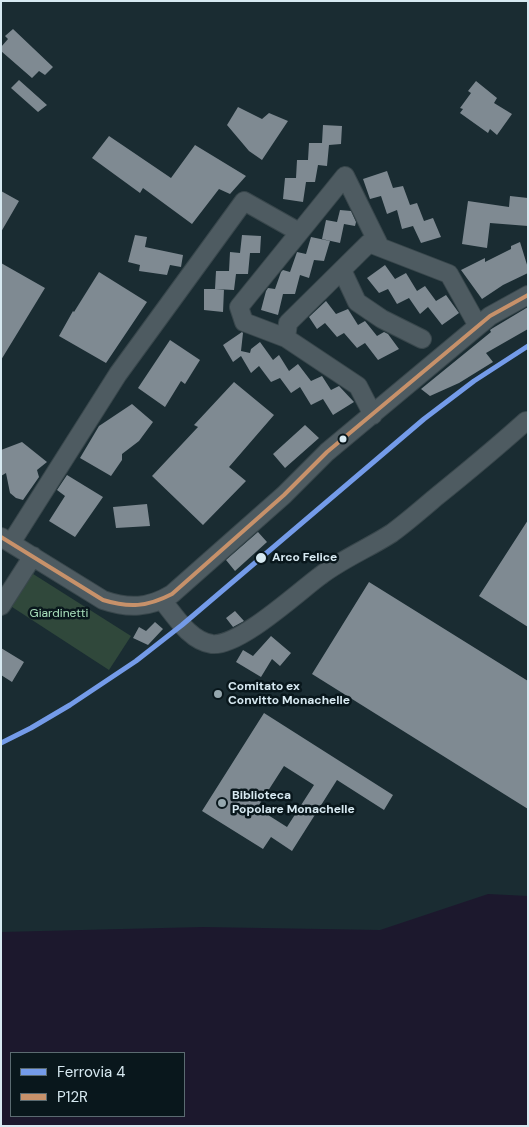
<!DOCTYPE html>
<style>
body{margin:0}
#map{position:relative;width:529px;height:1127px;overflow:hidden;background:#1a2c32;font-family:"DM Sans",sans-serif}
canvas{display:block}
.frame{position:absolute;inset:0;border:2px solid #d7e9f1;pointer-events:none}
.legend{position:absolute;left:10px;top:1052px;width:175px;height:65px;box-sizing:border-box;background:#09171c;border:1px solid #5b6b71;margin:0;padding:6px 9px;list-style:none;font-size:15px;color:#d7e9f1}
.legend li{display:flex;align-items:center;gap:10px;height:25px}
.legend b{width:25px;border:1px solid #5b6b71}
</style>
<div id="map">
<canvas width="529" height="1127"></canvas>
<div class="frame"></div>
<ul class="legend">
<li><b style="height:6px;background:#749be9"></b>Ferrovia 4</li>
<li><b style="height:6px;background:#c7916a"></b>P12R</li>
</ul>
</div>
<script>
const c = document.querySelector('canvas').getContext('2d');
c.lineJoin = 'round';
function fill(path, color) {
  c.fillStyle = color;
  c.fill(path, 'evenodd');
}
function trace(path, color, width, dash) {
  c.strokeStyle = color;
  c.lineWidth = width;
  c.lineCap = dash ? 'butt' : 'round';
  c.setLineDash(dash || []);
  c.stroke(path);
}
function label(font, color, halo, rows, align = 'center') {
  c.font = font + ' "DM Sans",sans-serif';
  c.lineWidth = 5;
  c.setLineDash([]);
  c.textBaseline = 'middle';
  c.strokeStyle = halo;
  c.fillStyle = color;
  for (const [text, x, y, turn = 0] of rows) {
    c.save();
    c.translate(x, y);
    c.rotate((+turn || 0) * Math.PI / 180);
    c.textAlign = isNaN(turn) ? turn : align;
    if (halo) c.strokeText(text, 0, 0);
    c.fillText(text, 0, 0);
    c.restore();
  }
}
fill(new Path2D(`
 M30,572L131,636L109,670L9,605Z`), '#30483b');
fill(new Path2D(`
 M488,894L528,896V1126H1V932L203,927L380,930ZM11,1053H184V1116H11Z`), '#1c182d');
fill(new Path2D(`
 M13,29L53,67L45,75L39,71L32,78L1,51V47L8,39L5,36Z
 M19,80L47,105L38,112L11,88Z
 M476,81L497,98L494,103L512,114L497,135L490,129L488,133L460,113L463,109L460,108L471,93L468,91Z
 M238,107L262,119L269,113L288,121L262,160L249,151L227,125Z
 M323,125L342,126L341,144L329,145L327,166L318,165L315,182H306L303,202L283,199L285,178H296L297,160H308L309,143H322Z
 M109,136L171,178L195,145L246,176L230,194L219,189L192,224L143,188L140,193L92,158Z
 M387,171L393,188L403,186L410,205L417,203L424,221L433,218L441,237L421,243L413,226L402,229L397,210L387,214L381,196L370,199L363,179Z
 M1,191L19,201L1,232Z
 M510,196L528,198V226L490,223L487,248L462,244L468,201L509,207Z
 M340,210L351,211L356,222L355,226L344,224L340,243L322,239L326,220L337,222Z
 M135,235L147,237L145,247L183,255L181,267L170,265L167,275L139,271L140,265L128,262Z
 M242,235L261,236L260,253H250L248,274H236L234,290L215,289L216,271H229L230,252L240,253Z
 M311,237L330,241L324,261L314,260L309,278L300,275L295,294H283L278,315L261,310L266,291L268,288L275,289L281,272L283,270L290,272L297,252L306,254Z
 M520,242L528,268V273L503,285L482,299L461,270L485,258V262L511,249V246Z
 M1,263L45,288L1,360Z
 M385,265L395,279L406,273L417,291L425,286L436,301L446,295L459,313L442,325L428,307L420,314L409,298L397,304L388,289L379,293L367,278Z
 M99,272L147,302L106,363L59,336L73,311L74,312Z
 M204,289H224L223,312L204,310Z
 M326,301L336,314L348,309L358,325L365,321L377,336L384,332L388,334L399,349L378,360L365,343L357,348L344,333L337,337L325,323L317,329L309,317Z
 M528,307V329L486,353L493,362L459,383L430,396L421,389L491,332L490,330L493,328Z
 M242,332L243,333L241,351L250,353L251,349L260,342L273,360L279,355L289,371L298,364L311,381L322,376L331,390L339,386L354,402L333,415L323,399L311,405L300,387L291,393L280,378L271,382L259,366L251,373L241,356L233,362L223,345Z
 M170,340L200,360L185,384L181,381L165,407L138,388Z
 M234,382L274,415L229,467L246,481L203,525L152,476L198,427L194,425Z
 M132,404L153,422L139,441L122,454V460L111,476L80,458L99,426Z
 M305,425L319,438L285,468L273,454Z
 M22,442L47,462L37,470L39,477L23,500L16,498L10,493L6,473L1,476V450Z
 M67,475L103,497L75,537L49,521L65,496L57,490Z
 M147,504L150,526L116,528L113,507Z
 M528,520V627L479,596Z
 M258,532L267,542L235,571L226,560Z
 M369,582L528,681V809L312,674Z
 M235,611L244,621L233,627L226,618Z
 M155,622L163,629L148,645L133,638L139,627L146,631Z
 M271,636L291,653L280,666L272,659L261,677L236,662L243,650L253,656Z
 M1,648L24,662L12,682L1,675Z
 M264,713L393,795L384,810L337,780L292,851L271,837L263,849L202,811ZM284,766L314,785L287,827L257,808Z`), '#7f8a92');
const minor = new Path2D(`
 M342,270L357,302L382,319L422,339
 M286,338L244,322L239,307L345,176L380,247
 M373,415L358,386L286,338L288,323L369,243L449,274L478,326
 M1,537L103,600C129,609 149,608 172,594L284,495L327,452L490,316L528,295
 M11,543L118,374L244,201L299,232
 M162,600C175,616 190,641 212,644C239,647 298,592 320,576C342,559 369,548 392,533C407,522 422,509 436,497C467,472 497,447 526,421
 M1,606L33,556`);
trace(minor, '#39474c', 20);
trace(minor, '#4e5b61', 18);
trace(new Path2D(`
 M1,537L103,600C129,608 147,607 172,594L284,495L327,452L490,316L528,295`), '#c7916a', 4);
trace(new Path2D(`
 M1,743L31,728L70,705L136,661L182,625L424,419L474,381L528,346`), '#749be9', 5);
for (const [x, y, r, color] of [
 [343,439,4.5,"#d7e9f1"],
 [261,558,6,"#d7e9f1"],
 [218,694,5,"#95a7ae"],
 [222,803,5,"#95a7ae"]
]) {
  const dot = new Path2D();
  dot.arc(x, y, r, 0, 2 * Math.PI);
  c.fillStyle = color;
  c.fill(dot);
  trace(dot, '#09171c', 2);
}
label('bold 12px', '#d7e9f1', '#09171c', [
 ["Arco Felice",272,558]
], 'left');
label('12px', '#a9e0bc', '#09171c', [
 ["Giardinetti",59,614]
]);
label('bold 12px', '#d7e9f1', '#09171c', [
 ["Comitato ex",228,687],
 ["Convitto Monachelle",228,701],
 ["Biblioteca",232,796],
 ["Popolare Monachelle",232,810]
], 'left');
</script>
